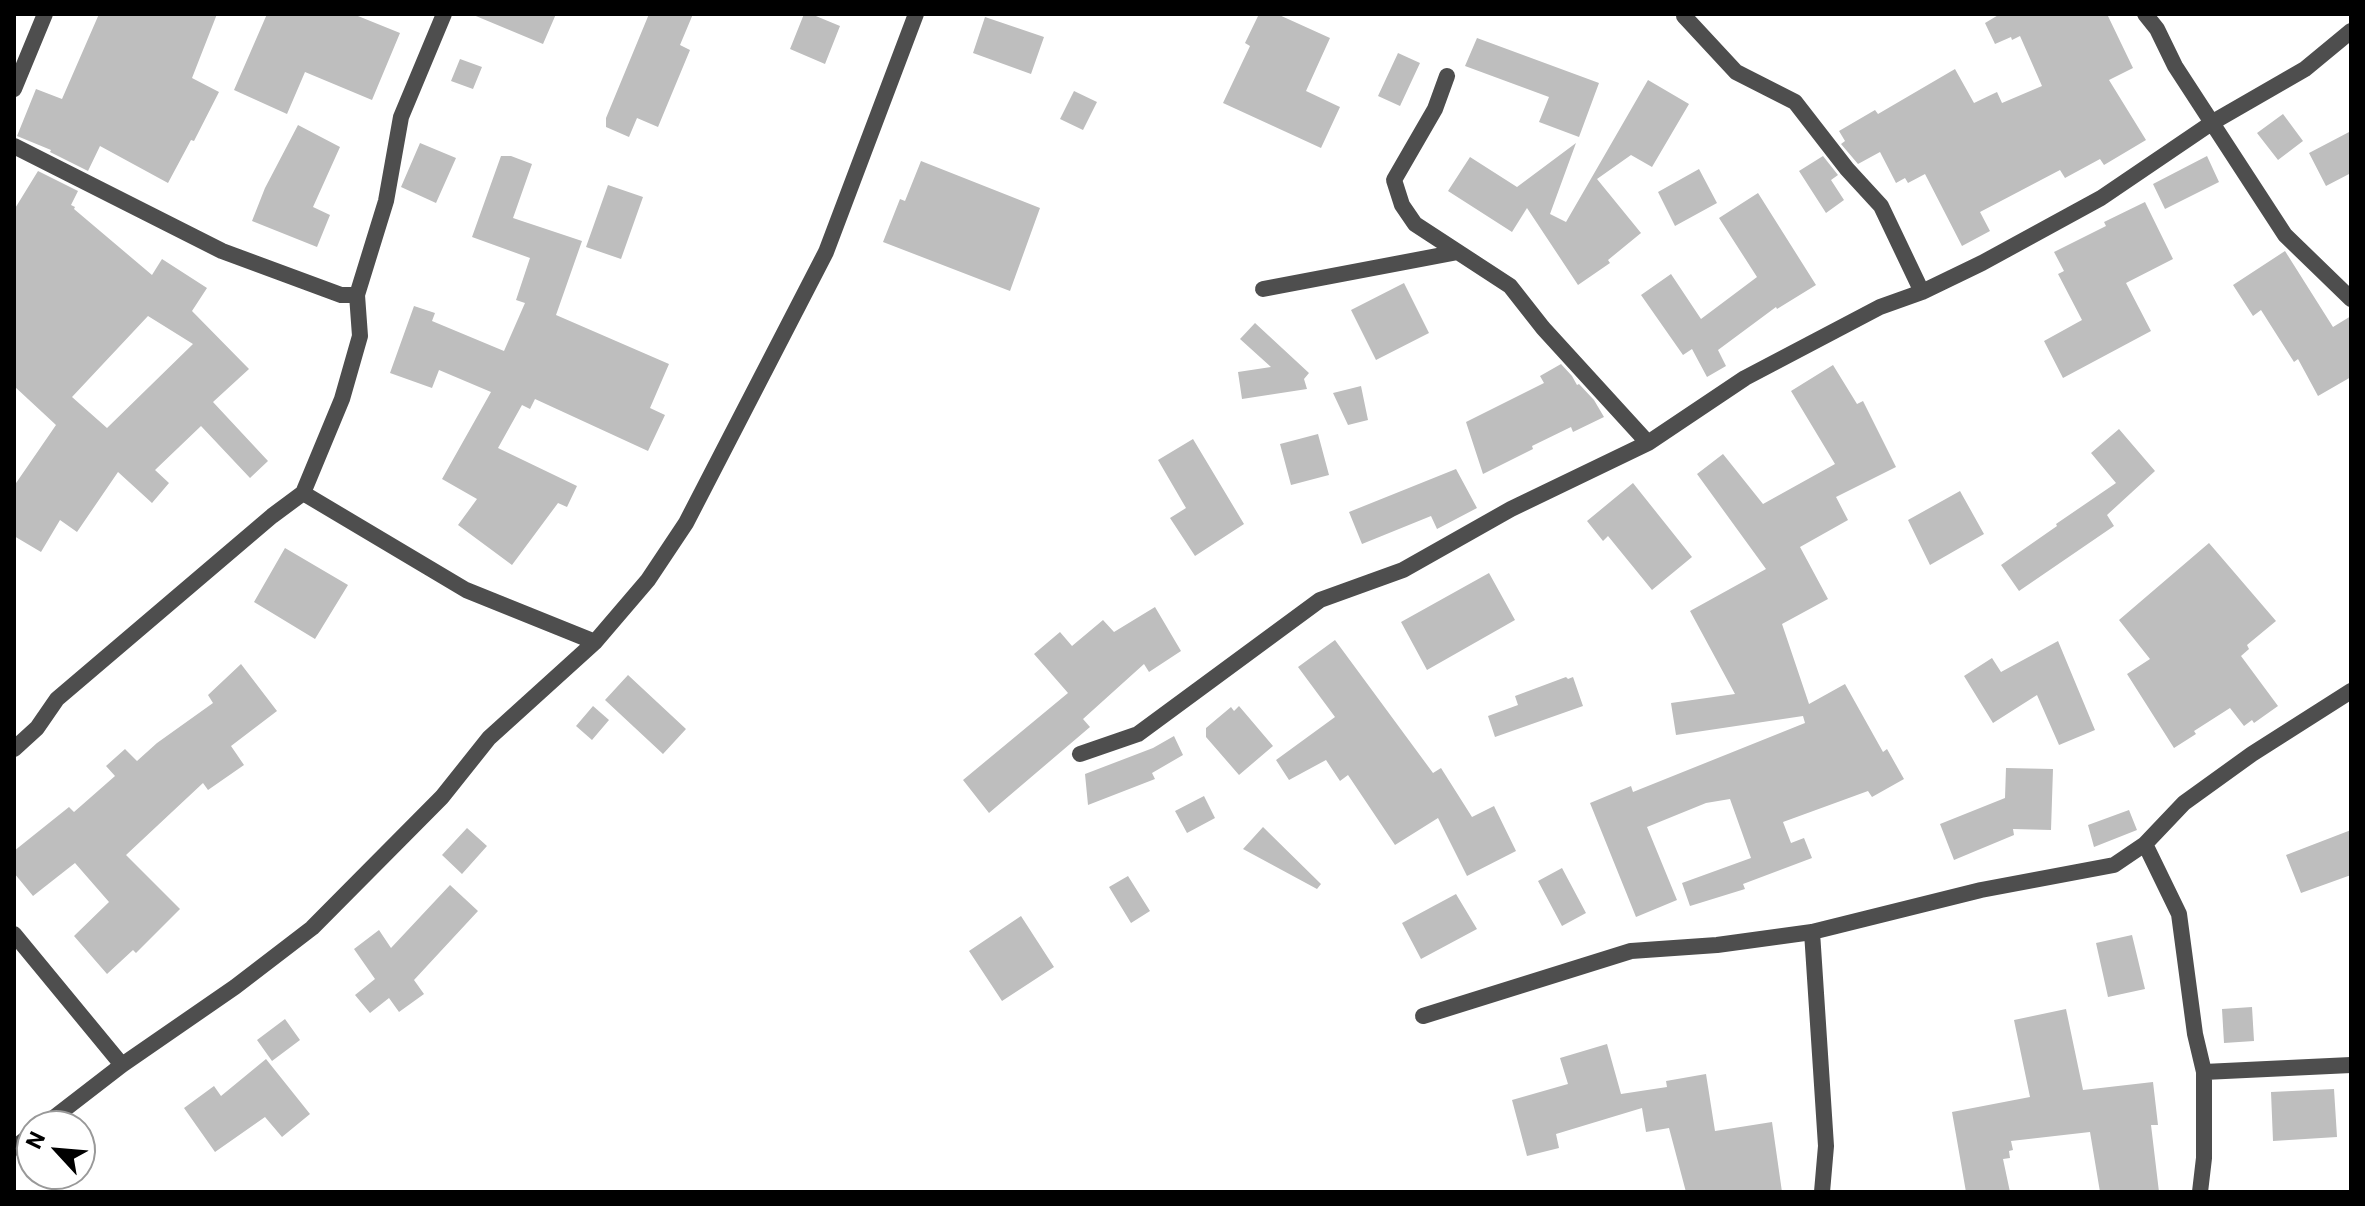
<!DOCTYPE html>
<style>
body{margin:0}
#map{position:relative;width:2365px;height:1206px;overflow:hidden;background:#fff;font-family:Roboto,sans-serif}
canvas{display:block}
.frame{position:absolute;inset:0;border:16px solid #000;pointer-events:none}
.north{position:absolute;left:16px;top:1110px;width:80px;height:80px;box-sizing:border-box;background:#fff;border:2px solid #999;border-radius:50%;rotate:296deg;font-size:22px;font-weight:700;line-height:32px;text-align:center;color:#000}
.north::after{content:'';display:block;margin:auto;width:28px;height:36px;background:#000;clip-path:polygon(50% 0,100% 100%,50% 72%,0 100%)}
</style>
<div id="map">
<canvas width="2365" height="1206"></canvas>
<div class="frame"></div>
<div class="north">N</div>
</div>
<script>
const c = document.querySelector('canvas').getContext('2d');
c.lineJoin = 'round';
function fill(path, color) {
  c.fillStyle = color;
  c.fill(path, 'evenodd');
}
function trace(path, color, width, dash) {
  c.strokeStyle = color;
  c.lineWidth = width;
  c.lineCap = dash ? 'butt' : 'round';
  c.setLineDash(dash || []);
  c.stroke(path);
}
fill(new Path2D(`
 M99,14H217L192,78L219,92L194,141L191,140L168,183L100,146L88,171L50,152L51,150L17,136L36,89L62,99Z
 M267,14H353L400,33L372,100L305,72L287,114L234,90Z
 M471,14H556L543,44Z
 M649,14H693L680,45L690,50L658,127L637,118L629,137L606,127V118Z
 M804,14H811L840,26L825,64L790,49Z
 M1259,14H1277L1330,38L1306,91L1340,107L1321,148L1223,103L1250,46L1245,43Z
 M2000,14H2107L2133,68L2109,80L2146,140L2104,165L2100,159L2065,178L2060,170L1980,212L1990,231L1962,246L1925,174L1908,183L1905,178L1896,183L1880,152L1858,164L1841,144L1845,141L1839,131L1875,110L1878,114L1955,69L1974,103L1997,92L2002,103L2042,86L2020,36L2012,40L2011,37L1995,44L1985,23Z
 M985,17L1044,37L1031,74L973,53Z
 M1477,38L1599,83L1579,137L1539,122L1549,97L1465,66Z
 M1398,53L1420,63L1400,106L1378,96Z
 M460,59L482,67L473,89L451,81Z
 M1648,80L1689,104L1652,167L1631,155L1597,179L1641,233L1608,260L1610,263L1578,285L1527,208L1512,232L1448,191L1470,157L1517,187L1576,143L1550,214L1566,222Z
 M1074,91L1097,102L1083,130L1060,119Z
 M2283,114L2303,141L2278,160L2257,133Z
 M298,125L340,147L313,207L330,215L317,247L252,221L265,188Z
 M2351,131V173L2326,186L2309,153Z
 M420,143L456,158L436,203L401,187Z
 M501,156H511L532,164L513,218L582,241L556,315L669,364L650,408L665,415L648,451L535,399L530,409L522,405L498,448L577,486L567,507L558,503L512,565L458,525L477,499L442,479L491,392L439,370L432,388L390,373L414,306L435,313L432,321L504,351L525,303L516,300L530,258L472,237Z
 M1823,156L1838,175L1831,180L1844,200L1826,213L1799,171Z
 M2207,156L2219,182L2165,209L2153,184Z
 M921,161L1040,208L1010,291L883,242L900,199L905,201Z
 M1699,169L1717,203L1675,226L1658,192Z
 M38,171L78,191L71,205L75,207L74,209L152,275L162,259L207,288L192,311L249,369L213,402L268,461L250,478L201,426L155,470L169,483L152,503L118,472L77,532L60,520L41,552L14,536V486L56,425L14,386V210ZM148,316L193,344L107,428L72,397Z
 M608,185L643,197L621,259L586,247Z
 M1758,193L1816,285L1777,309L1776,307L1718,350L1726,366L1707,377L1692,349L1683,355L1641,295L1671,274L1701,319L1757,277L1719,218Z
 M2145,202L2173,259L2126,283L2151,331L2063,378L2044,341L2082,320L2058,274L2064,271L2054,252L2106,226L2104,222Z
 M2285,251L2333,327L2351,316V377L2318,396L2298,359L2294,362L2261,310L2253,316L2233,285Z
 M1404,283L1429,333L1376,360L1351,310Z
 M1255,323L1309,373L1304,379L1307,389L1242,399L1238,372L1271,367L1240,339Z
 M1561,364L1572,376L1577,385L1579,384L1594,400L1604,417L1573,432L1571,427L1532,446L1533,449L1483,474L1466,422L1544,383L1540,376Z
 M1833,365L1857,404L1863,401L1896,467L1836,497L1848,520L1800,547L1828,599L1782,624L1809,704L1845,684L1883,752L1887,749L1904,779L1872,797L1868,791L1783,822L1791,843L1804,838L1812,858L1743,884L1745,889L1690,906L1682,883L1751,858L1730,799L1706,803L1647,827L1677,900L1636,917L1590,803L1631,786L1633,792L1805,723L1803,716L1676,735L1671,703L1735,694L1690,611L1766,569L1697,474L1723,454L1763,504L1835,464L1791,391Z
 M1361,386L1368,420L1348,425L1333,393Z
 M2119,429L2155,471L2107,515L2114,526L2019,591L2001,565L2057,526L2056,524L2116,483L2091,453Z
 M1318,434L1329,475L1291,485L1280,444Z
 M1193,439L1244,524L1195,556L1170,518L1186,508L1158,460Z
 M1456,469L1477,508L1437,529L1431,516L1362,544L1349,512Z
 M1633,483L1692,557L1652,590L1608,536L1603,541L1587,521Z
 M1960,491L1984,534L1930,565L1908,520Z
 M2209,543L2276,621L2247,645L2249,649L2241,656L2278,706L2254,723L2252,720L2244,726L2230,708L2194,731L2196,734L2174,748L2127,674L2150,659L2119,620Z
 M285,548L348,585L315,639L254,602Z
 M1489,573L1515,620L1427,670L1401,622Z
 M1155,607L1181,651L1149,672L1144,664L1083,719L1090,727L989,813L963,780L1068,693L1034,654L1060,632L1072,646L1103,620L1114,632Z
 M1335,640L1433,773L1441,768L1472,817L1494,806L1516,851L1467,876L1438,818L1395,845L1348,775L1340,781L1326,760L1289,780L1276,760L1335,717L1298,667Z
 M2058,641L2095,730L2059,745L2037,695L1993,723L1964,676L1992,658L2001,672Z
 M241,664L277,711L231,746L244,765L208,790L203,783L126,855L180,909L136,953L133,950L107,974L74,936L109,902L75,863L33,896L14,873V851L69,807L74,812L115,776L106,766L125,749L137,761L157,743L213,703L208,695Z
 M628,675L686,729L663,754L605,700Z
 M1566,677L1568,679L1573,677L1583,706L1495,737L1488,716L1518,705L1515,696Z
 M593,706L609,720L592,740L576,726Z
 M1239,706L1273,746L1239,775L1206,737V728L1231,707L1234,711Z
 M1174,736L1183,755L1152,773L1155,779L1088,805L1085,774L1153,748Z
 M2006,768L2053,769L2051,830L2013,829L2014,835L1954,860L1940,824L2005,798Z
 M1204,796L1215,818L1187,833L1175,811Z
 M2129,810L2137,830L2094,847L2088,825Z
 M1263,827L1321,884L1317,889L1243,849Z
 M467,828L487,846L462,874L442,855Z
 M2351,830V875L2301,893L2286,855Z
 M1562,868L1586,913L1562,926L1538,881Z
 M1128,876L1150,911L1131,923L1109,887Z
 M450,885L478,911L414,980L424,994L399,1012L389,998L370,1013L355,995L375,979L354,949L379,930L391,948Z
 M1456,894L1477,929L1421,959L1402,923Z
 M1021,916L1054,967L1002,1001L969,951Z
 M2132,935L2145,989L2108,997L2096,943Z
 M2252,1007L2254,1041L2224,1043L2222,1009Z
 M2066,1009L2083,1090L2153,1082L2158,1125H2151L2159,1192H2100L2090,1132L2011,1141L2013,1150L2009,1151L2010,1158L2003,1159L2010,1192H1966L1952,1112L2030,1097L2014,1020Z
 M285,1019L300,1040L272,1061L257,1040Z
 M1607,1044L1621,1094L1667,1087L1666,1081L1706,1074L1715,1131L1772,1122L1782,1192H1686L1669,1128L1646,1132L1642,1108L1556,1134L1559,1148L1527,1156L1512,1100L1568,1084L1560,1058Z
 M266,1059L310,1114L282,1137L265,1117L215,1152L184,1108L214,1086L221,1096Z
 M2334,1089L2337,1137L2273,1141L2271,1092Z`), '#bebebe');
trace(new Path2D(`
 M2145,14L2157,29L2175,66L2285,235L2351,299
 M1684,16L1736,72L1795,102L1847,169L1881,206L1922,292
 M1447,76L1435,109L1394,180L1402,205L1415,224L1510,286L1543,328L1648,443
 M14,89L45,14
 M14,146L222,251L341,295H357
 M1263,289L1458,252
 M303,493L466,590L595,642
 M14,749L37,728L57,699L272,516L303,493L342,399L360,336L357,295L386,201L401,117L444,14
 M1080,754L1138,734L1320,600L1403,570L1511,509L1648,443L1745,378L1880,307L1922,292L1982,263L2101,198L2213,122L2305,69L2351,31
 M2145,844L2179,914L2195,1034L2204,1072V1158L2200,1192
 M1812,932L1826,1146L1822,1192
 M14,934L122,1065
 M1423,1016L1631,951L1717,945L1812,932L1981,890L2114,865L2145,844L2184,803L2252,754L2351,691
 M2204,1072L2351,1065
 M43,1126L122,1065L235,987L312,928L442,797L489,738L595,642L648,580L686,523L826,252L916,14
 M14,1148L32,1134`), '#4e4e4e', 16);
</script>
